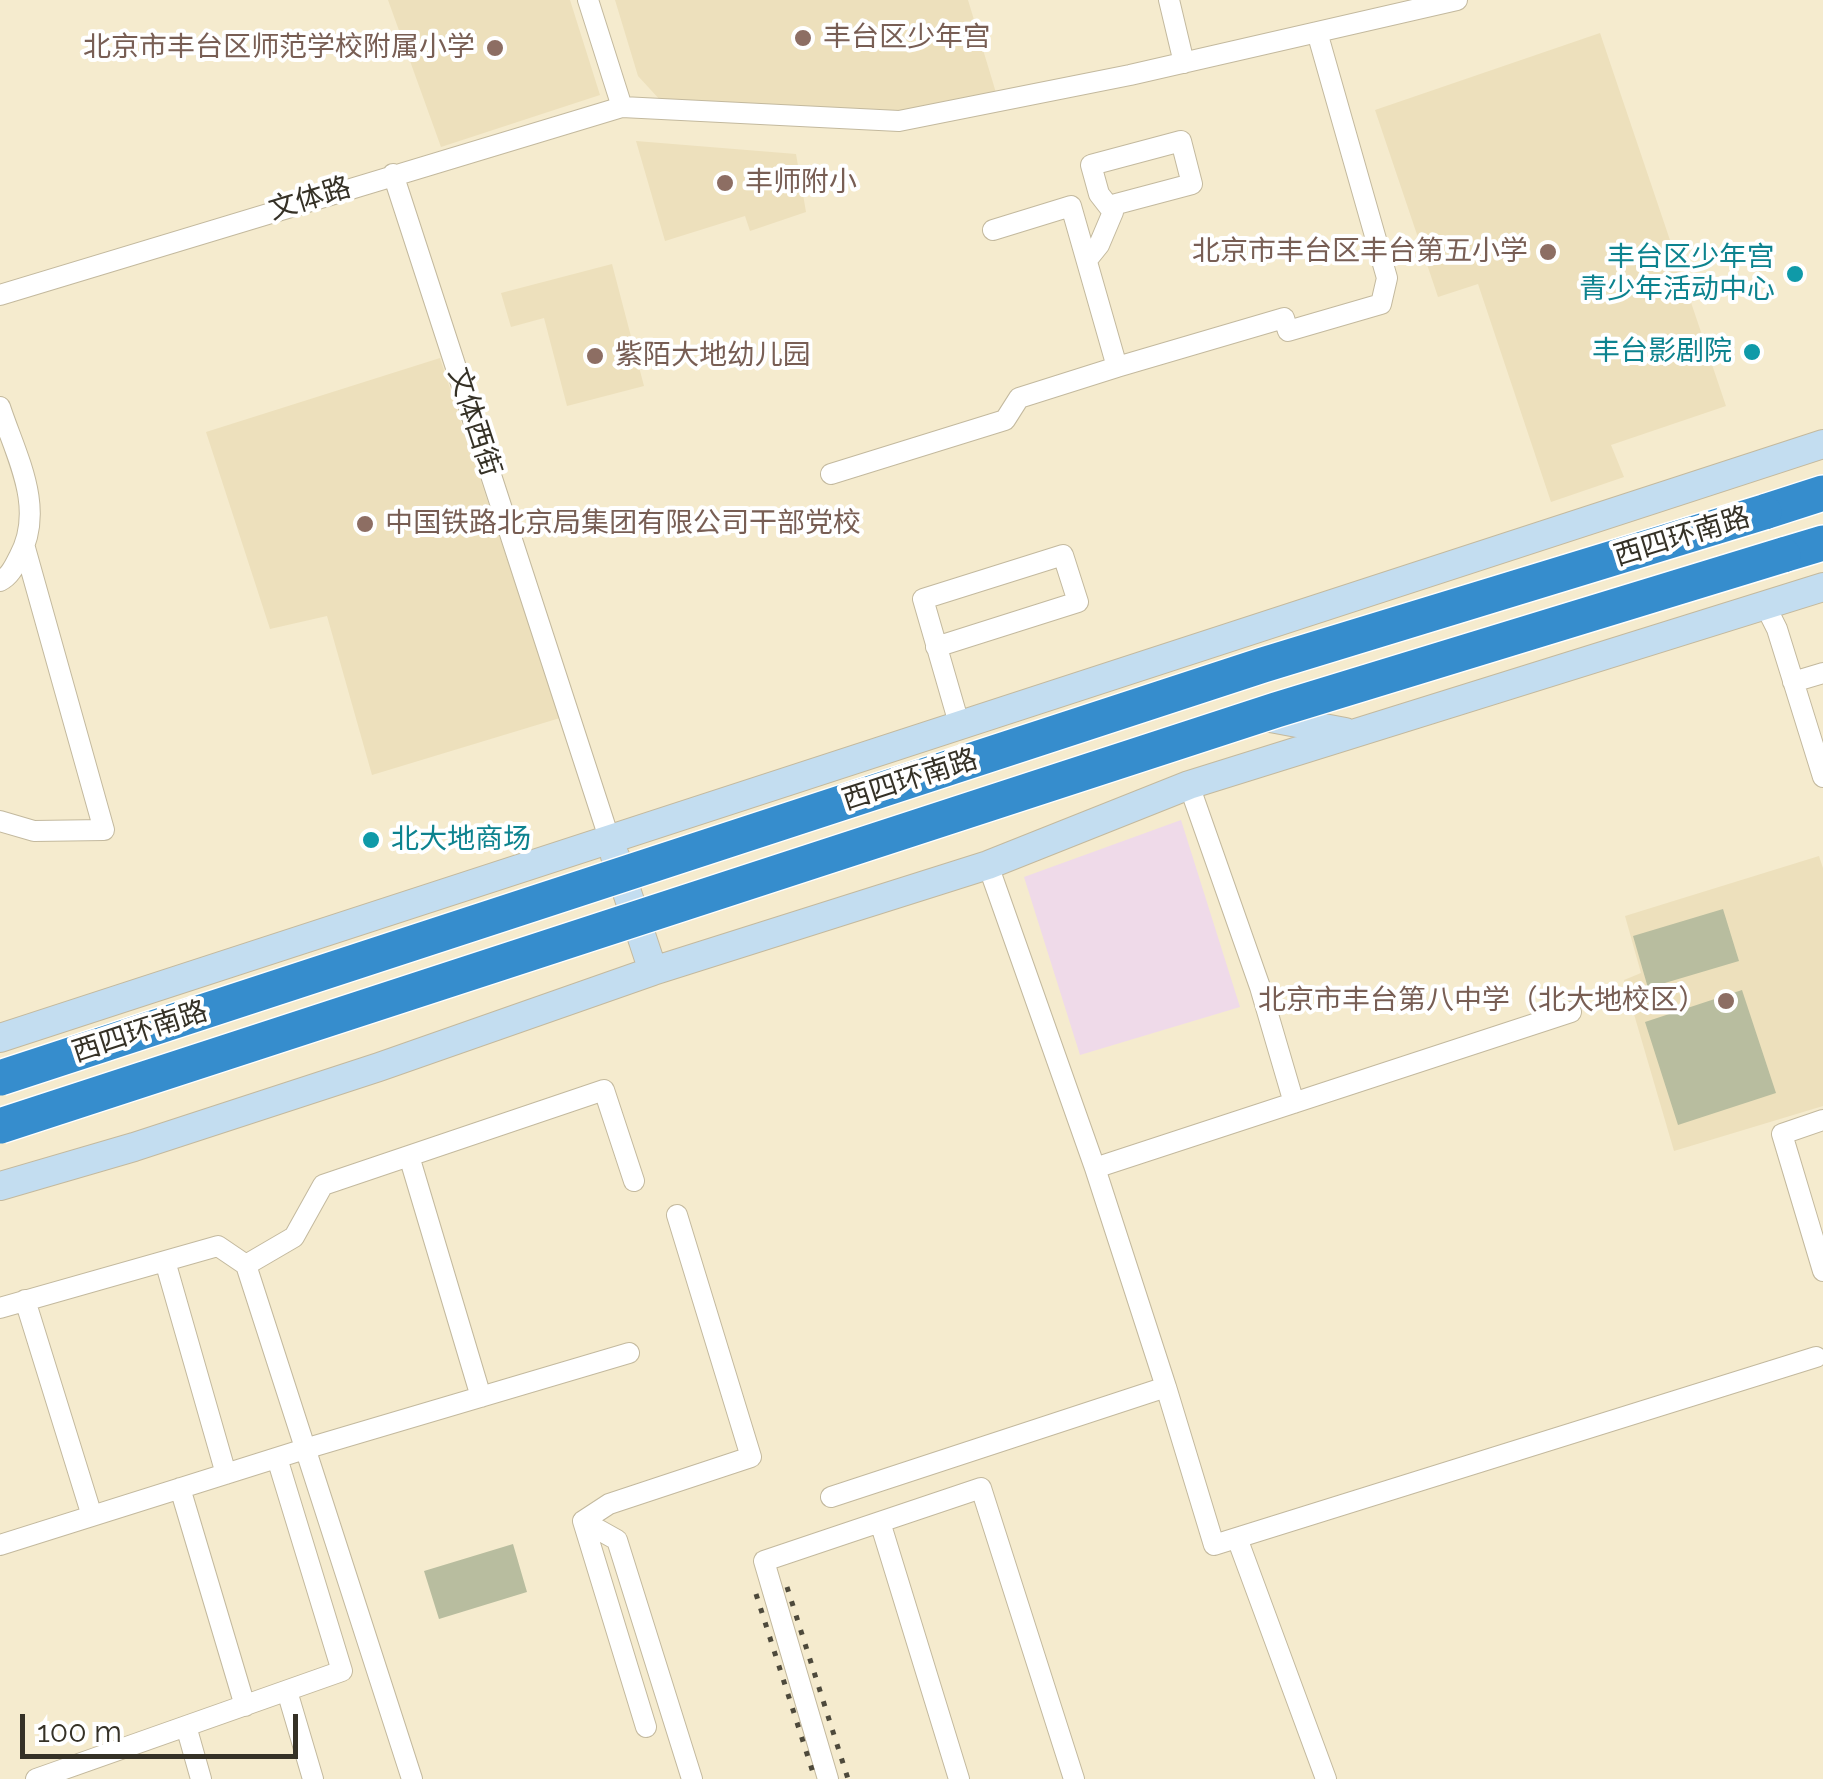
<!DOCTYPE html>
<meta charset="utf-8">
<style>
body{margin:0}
#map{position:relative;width:1823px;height:1779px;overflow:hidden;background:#f5ebce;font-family:Raleway,sans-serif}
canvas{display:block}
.scale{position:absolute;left:20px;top:1714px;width:278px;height:45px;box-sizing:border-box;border:5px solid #353126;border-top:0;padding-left:12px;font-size:30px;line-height:35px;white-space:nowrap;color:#353126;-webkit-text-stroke:8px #fff;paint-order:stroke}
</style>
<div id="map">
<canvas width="1823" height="1779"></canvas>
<div class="scale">100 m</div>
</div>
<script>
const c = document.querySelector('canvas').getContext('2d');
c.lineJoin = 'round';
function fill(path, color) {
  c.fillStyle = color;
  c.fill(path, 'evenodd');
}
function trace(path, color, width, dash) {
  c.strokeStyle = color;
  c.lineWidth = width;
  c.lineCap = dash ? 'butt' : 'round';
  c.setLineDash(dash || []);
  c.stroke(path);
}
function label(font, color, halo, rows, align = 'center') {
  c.font = font + ' Raleway,"Noto Sans SC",sans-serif';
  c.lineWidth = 8;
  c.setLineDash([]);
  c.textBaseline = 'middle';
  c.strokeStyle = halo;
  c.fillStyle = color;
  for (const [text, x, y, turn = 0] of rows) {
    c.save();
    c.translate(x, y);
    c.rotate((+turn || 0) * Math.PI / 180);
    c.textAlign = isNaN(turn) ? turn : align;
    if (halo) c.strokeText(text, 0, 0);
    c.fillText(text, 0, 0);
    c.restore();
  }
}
fill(new Path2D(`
 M1181,820L1240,1007L1080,1055L1024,877Z`), '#efdae9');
fill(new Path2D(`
 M388,0H570L600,95L441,147Z
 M615,0H968L997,96L902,111L661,101L638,76Z
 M1600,33L1726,406L1611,445L1624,477L1551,502L1478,284L1438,297L1375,110Z
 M636,141L796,154L806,212L750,231L745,216L665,241Z
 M612,264L644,386L567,406L544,318L511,327L501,293Z
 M440,358L560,718L372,775L327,616L270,629L206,432Z
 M1819,856L1823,868V1106L1674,1151L1624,980L1641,973L1625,916Z`), '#ede0bc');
fill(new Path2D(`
 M1723,909L1739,961L1648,988L1633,936Z
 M1742,990L1776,1093L1678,1125L1645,1022Z
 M513,1544L527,1592L439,1619L424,1571Z`), '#b8bd9f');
const street = new Path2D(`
 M588,0L622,107
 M1169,0L1184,63
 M393,174L610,841
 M993,230L1071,206L1117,367L1284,318L1288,331L1381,304L1387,278L1317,32
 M1087,260L1099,245L1113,212L1099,194L1091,165L1181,141L1192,184L1109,206
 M0,295L622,107L899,121L1130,75L1457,0
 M0,407C16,456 46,508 19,557C14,567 10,576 0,581
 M831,474L1005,420L1019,398L1117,367
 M1765,605L1777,629L1823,777
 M936,647L1078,602L1063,555L923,599L960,727
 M1793,682L1823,673
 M1189,785L1260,987L1294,1103
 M0,821L34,831L104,830L25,548
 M988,865L1095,1168L1166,1387
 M1823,1120L1782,1134L1823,1271
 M409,1156L481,1397
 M1095,1168L1571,1012
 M677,1215L751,1457L609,1504L583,1521L617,1540L692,1779
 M165,1261L226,1474
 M246,1265L294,1237L323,1185L604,1090L634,1181
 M25,1300L92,1516
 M0,1308L218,1246L246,1265L412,1779
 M180,1488L245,1706
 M831,1497L1166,1387L1214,1545L1816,1357
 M583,1521L646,1727
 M880,1522L959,1779
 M1237,1538L1326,1779
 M0,1545L308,1448L629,1353
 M287,1691L313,1779
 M186,1726L201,1779
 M36,1779L342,1671L277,1458
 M828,1779L764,1561L981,1488L1074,1779`);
const secondary = new Path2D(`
 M1260,716L1345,732
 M615,856L653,971
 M0,1038L1823,444
 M0,1186L134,1147L379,1067L653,971L988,865L1189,785L1823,587`);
const highway = new Path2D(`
 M1764,512L1823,493
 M1783,555L1823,543`);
trace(street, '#c3b99e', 22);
trace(secondary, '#c3b99e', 30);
trace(highway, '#fff', 38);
trace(street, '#fff', 20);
trace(secondary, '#c3ddf0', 28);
trace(highway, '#368dcd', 35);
trace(new Path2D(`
 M787,1587L848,1779
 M756,1594L815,1779`), '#4d493b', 5, [5, 10]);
const highwayBridge = new Path2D(`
 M0,1078L1263,665L1764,512
 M0,1126L1276,710L1783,555`);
trace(highwayBridge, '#fff', 38, []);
trace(highwayBridge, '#368dcd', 35);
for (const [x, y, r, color] of [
 [803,38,10,"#8d6e63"],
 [495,48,10,"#8d6e63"],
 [725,183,10,"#8d6e63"],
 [1548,252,10,"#8d6e63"],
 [1795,274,10,"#0f9aa8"],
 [1752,352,10,"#0f9aa8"],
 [595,356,10,"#8d6e63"],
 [365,524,10,"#8d6e63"],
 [371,840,10,"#0f9aa8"],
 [1726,1001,10,"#8d6e63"]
]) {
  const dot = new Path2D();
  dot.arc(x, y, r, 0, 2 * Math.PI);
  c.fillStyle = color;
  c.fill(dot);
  trace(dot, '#fff', 4);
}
label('28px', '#785e54', '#fff', [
 ["丰台区少年宫",823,38],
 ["北京市丰台区师范学校附属小学",475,48,"right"],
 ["丰师附小",745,183],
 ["北京市丰台区丰台第五小学",1528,252,"right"],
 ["紫陌大地幼儿园",615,356],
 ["中国铁路北京局集团有限公司干部党校",385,524],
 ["北京市丰台第八中学（北大地校区）",1706,1001,"right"]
], 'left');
label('28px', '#353126', '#fff', [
 ["文体路",310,199,-17],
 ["文体西街",474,422,72],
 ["西四环南路",1682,537,-17],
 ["西四环南路",910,780,-18],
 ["西四环南路",140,1032,-18]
]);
label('28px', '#0d838f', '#fff', [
 ["丰台区少年宫",1775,258],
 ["青少年活动中心",1775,290],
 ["丰台影剧院",1732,352],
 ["北大地商场",391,840,"left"]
], 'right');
</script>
